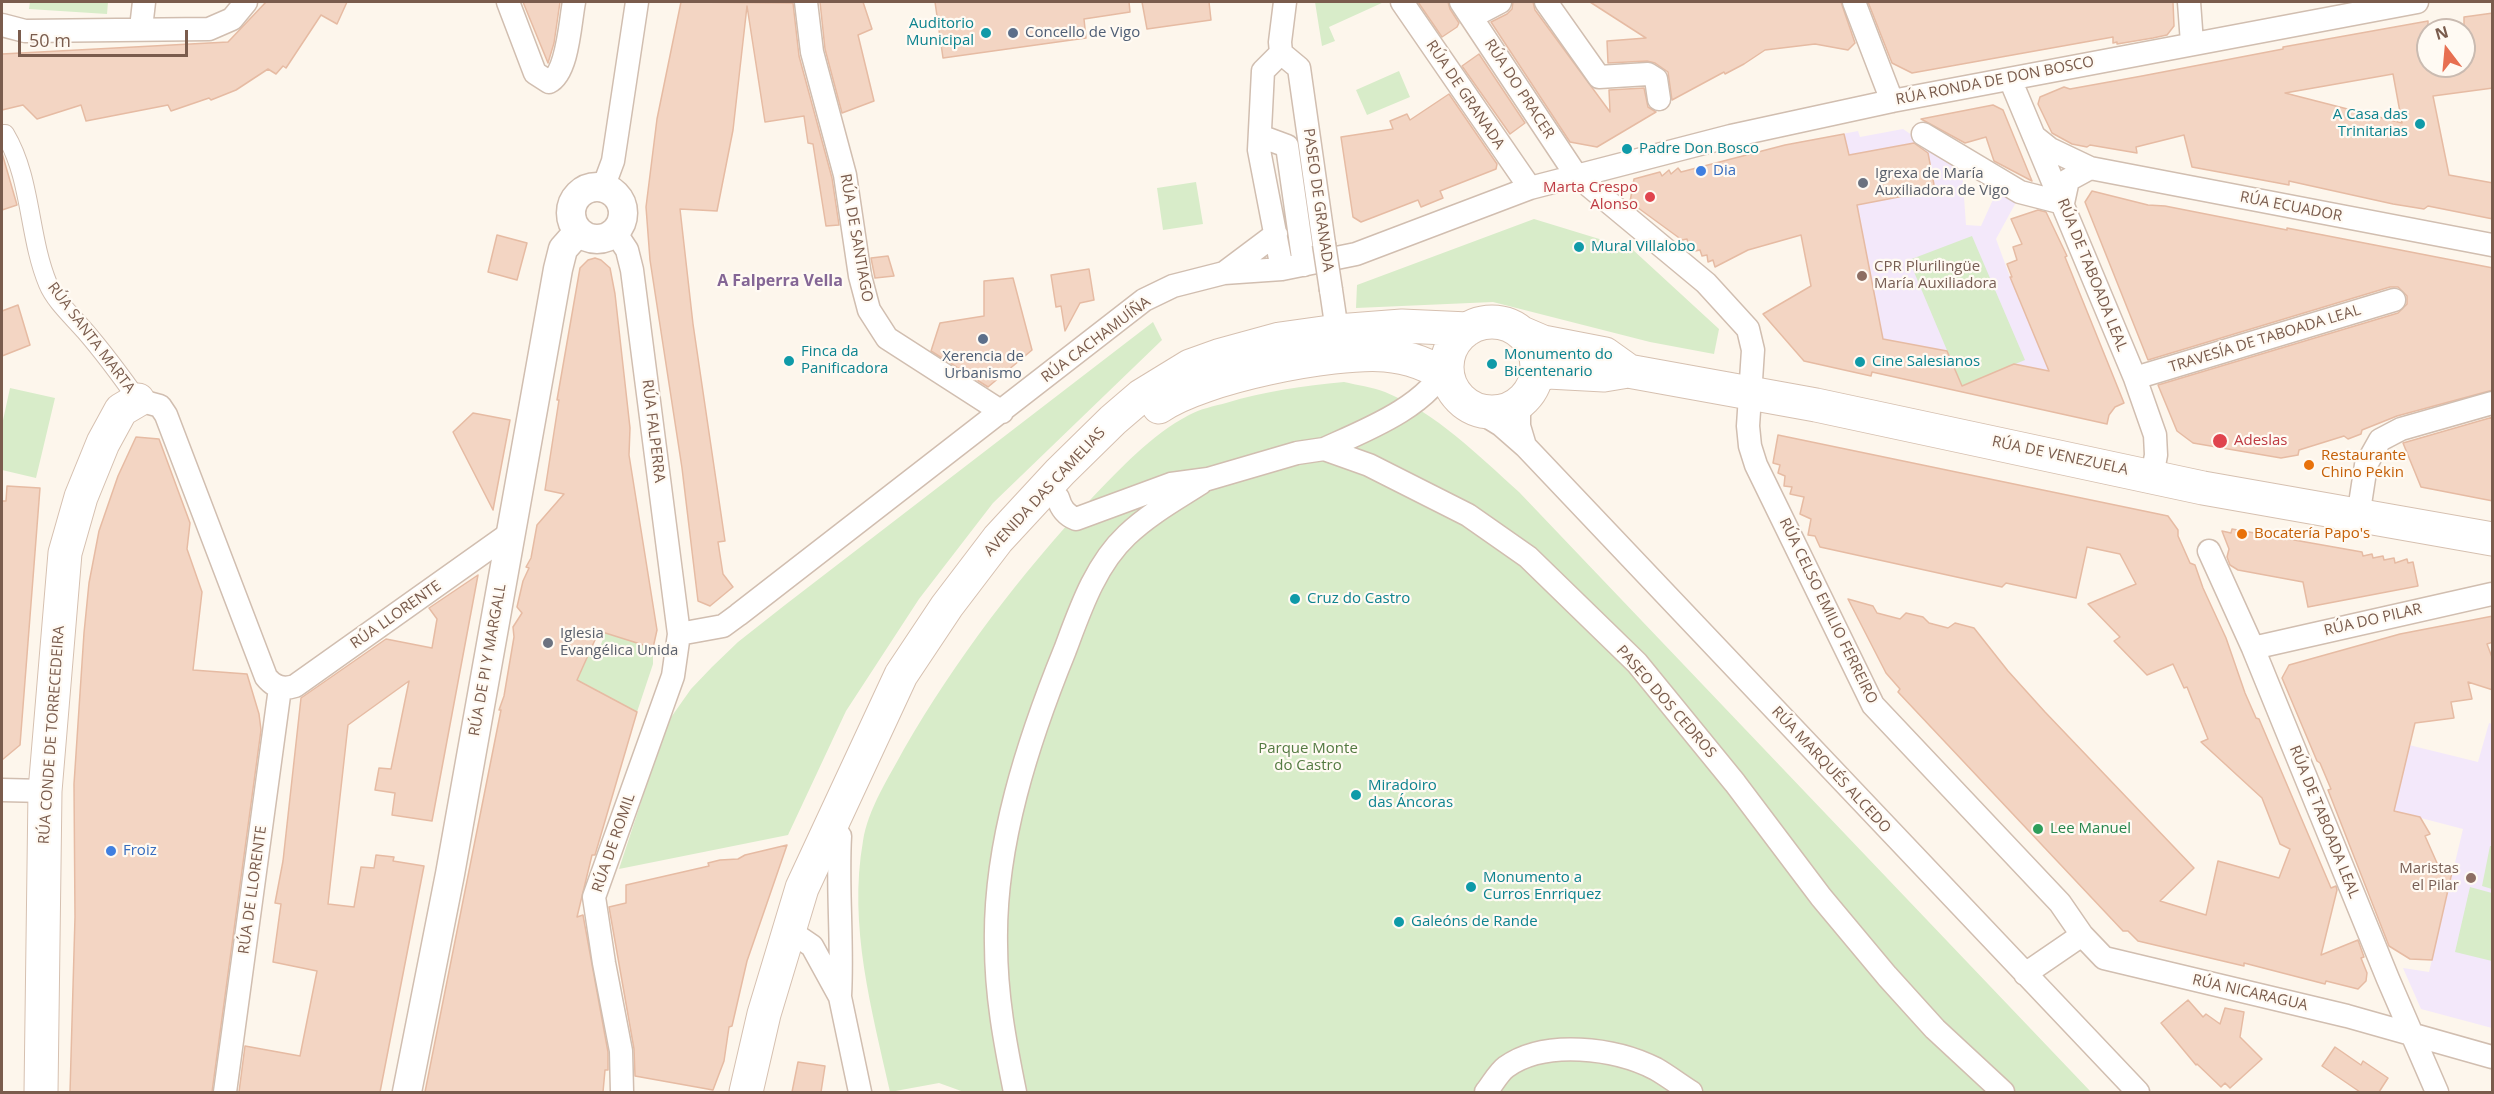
<!DOCTYPE html>
<meta charset="utf-8">
<style>
body{margin:0}
#map{position:relative;width:2494px;height:1094px;overflow:hidden;background:#fdf6ec;font-family:"Open Sans",sans-serif}
canvas{display:block}
.frame{position:absolute;inset:0;border:3px solid #7a5c4d;pointer-events:none}
.north{position:absolute;left:2416px;top:18px;width:60px;height:60px;box-sizing:border-box;background:#fffaf3;border:2px solid #cabbb1;border-radius:50%;rotate:344deg;font-size:16px;font-weight:700;line-height:24px;text-align:center;color:#7a5c4d}
.north::after{content:'';display:block;margin:auto;width:21px;height:27px;background:#e76f51;clip-path:polygon(50% 0,100% 100%,50% 72%,0 100%)}
.scale{position:absolute;left:18px;top:30px;width:170px;height:27px;box-sizing:border-box;border:3px solid #7a5c4d;border-top:0;padding-left:8px;font-size:18px;line-height:21px;white-space:nowrap;color:#7a5c4d;-webkit-text-stroke:4px #fffaf3;paint-order:stroke}
</style>
<div id="map">
<canvas width="2494" height="1094"></canvas>
<div class="frame"></div>
<div class="north">N</div>
<div class="scale">50 m</div>
</div>
<script>
const c = document.querySelector('canvas').getContext('2d');
c.lineJoin = 'round';
function fill(path, color) {
  c.fillStyle = color;
  c.fill(path, 'evenodd');
}
function trace(path, color, width, dash) {
  c.strokeStyle = color;
  c.lineWidth = width;
  c.lineCap = dash ? 'butt' : 'round';
  c.setLineDash(dash || []);
  c.stroke(path);
}
function label(font, color, halo, rows, align = 'center') {
  c.font = font + ' "Open Sans",sans-serif';
  c.lineWidth = 4.5;
  c.setLineDash([]);
  c.textBaseline = 'middle';
  c.strokeStyle = halo;
  c.fillStyle = color;
  for (const [text, x, y, turn = 0] of rows) {
    c.save();
    c.translate(x, y);
    c.rotate((+turn || 0) * Math.PI / 180);
    c.textAlign = isNaN(turn) ? turn : align;
    if (halo) c.strokeText(text, 0, 0);
    c.fillText(text, 0, 0);
    c.restore();
  }
}
fill(new Path2D(`
 M1903,129L1962,169L1966,225L1981,226L2000,184L2020,195L1996,239L2010,277L2065,259L2124,403L2115,407L2109,414L1873,372L1871,376L1830,367L1825,362L1785,145L1858,131L1860,137Z
 M2489,723L2492,724V1028L2421,1009L2403,968L2429,972L2463,829L2394,811L2409,745L2478,762Z`), '#f3e8fa');
fill(new Path2D(`
 M30,2H108L107,14L29,9Z
 M1315,2H1384L1329,27L1335,41L1322,46Z
 M1399,71L1410,97L1367,115L1356,90Z
 M1196,182L1203,224L1163,230L1157,188Z
 M1534,219L1632,249L1719,329L1714,354L1650,342L1493,302L1356,308L1357,285Z
 M1972,236L2025,360L1962,386L1909,260Z
 M1153,322L1162,340L993,503L919,599L846,711L788,835L619,869L667,723L691,689L712,667L738,642L785,605Z
 M1344,382C1357,385 1372,387 1385,392C1436,413 1478,455 1519,492L2091,1092H964L939,1083L890,1092C872,1010 848,926 863,841C868,809 889,777 904,749C956,659 1020,575 1091,499C1120,469 1151,435 1189,415C1200,409 1214,406 1226,403C1265,391 1303,386 1344,382Z
 M10,388L55,398L36,478L2,470V425Z
 M605,633L653,648V664L637,712L577,680L592,647L599,650Z
 M2490,846H2492V889L2482,886Z
 M2470,887L2492,893V961L2455,952Z`), '#d8ecc9');
const building = new Path2D(`
 M266,2H347L337,24L321,15L286,68L283,66L276,74L268,69L236,90L211,100L209,98L171,111L168,105L86,121L81,105L37,119L23,105L2,110V54L228,42Z
 M523,2H560L554,43L548,63Z
 M681,2L793,3L799,56L832,178L839,225L826,226L813,144L808,143L804,116L765,122L747,6L733,130L717,211L680,209L693,324L725,541L718,542L723,574L733,587L710,606L698,601L682,468L650,260L646,207L657,119Z
 M820,2H863L872,29L858,35L874,101L842,113L825,49Z
 M935,2H1129L1130,12L1084,19L1086,38L943,58Z
 M1142,2H1209L1211,20L1147,29Z
 M1418,2H1448L1450,9L1459,23L1457,27L1442,37Z
 M1513,2H1533L1535,10L1610,112L1609,90L1644,88L1648,107L1656,112L1597,147L1570,142L1491,22L1507,14L1512,9Z
 M1590,2H1841L1855,43L1848,50L1815,44L1765,50L1744,64L1725,74L1724,72L1672,100L1668,72L1655,63L1647,61L1608,63L1607,41L1646,38Z
 M1868,2H2173L2174,26L2167,35L2153,38L2117,44V42L2113,43V37L1912,73L1892,63Z
 M2493,13V88L2433,96L2449,175L2493,183V219L2428,206L2424,209L2393,204L2289,181V185L2192,167L2184,135L2136,147L2137,153L2090,145L2087,147L2072,144L2052,133L2038,104L2040,97L2064,87L2070,89L2142,76L2283,49V47L2428,21V66H2464V17ZM2393,74L2402,123L2285,93Z
 M1479,54L1525,123L1510,134L1462,66Z
 M1449,94L1497,164L1496,169L1440,191L1443,198L1421,207L1418,200L1361,222L1353,217L1341,137L1393,129L1390,121L1407,114L1410,120Z
 M1993,105L2003,110L2032,181L1994,161L1986,137L1965,143L1921,119Z
 M1844,134L1849,155L1914,143L1928,153L1935,190L1857,205L1883,339L1947,351L1962,386L2014,364L2049,371L2010,277H2012L2007,264L2017,260L2013,247L2022,244L2011,219L2038,210L2046,212L2067,256L2065,257L2124,403L2115,407L2109,415L2107,424L1872,372L1871,376L1804,361L1763,314L1811,286L1801,235L1748,250L1715,267L1713,260L1708,262L1707,255L1702,256L1700,250L1695,251L1694,244L1689,246L1687,239L1682,240L1630,202L1634,179L1660,172L1662,176L1669,170L1671,174L1678,168L1681,172L1785,145Z
 M2,153L17,205L2,210Z
 M2092,191L2148,205L2165,206L2287,230V228L2493,268V390L2397,416L2362,430L2361,434L2348,439L2344,436L2299,450L2298,455L2281,458L2193,443L2177,431L2158,385L2398,313L2407,304V296L2398,287H2390L2148,360L2085,202Z
 M497,235L527,243L517,280L488,272Z
 M888,256L894,276L875,278L871,258Z
 M595,258L601,260L610,268L615,294L630,428L629,455L657,630L653,648L599,631L577,680L637,712L595,855H592L577,917L583,915L608,1052V1070H605L603,1092H425L501,710H499L504,696L514,637L513,627L522,613L517,607L523,581L529,568L526,567L531,558L537,525L564,494L545,490L559,400H557L580,268L588,260Z
 M1089,269L1094,300L1080,303L1065,331L1061,306L1056,307L1051,275Z
 M1013,278L1032,350L988,387L931,351L940,323L984,316V281Z
 M18,305L30,345L2,356V311Z
 M473,413L510,420L493,510L453,432Z
 M2493,417V501L2421,487L2403,443Z
 M1778,435L2168,516L2178,530V536L2190,563L2195,565L2203,588L2226,638L2245,693L2256,718L2259,719L2331,888L2336,886L2337,890L2321,955L2358,940L2364,957L2361,958L2367,973L2366,981L2358,989L2326,981L2325,984L2244,963V966L2138,941L2128,931H2123L1898,692L1900,689L1886,673L1848,599L1873,606L1877,613L1900,619L1906,613L1923,617L1929,623L1948,628L1955,623L1974,628L2008,671L2045,712L2194,868L2160,901L2206,915L2218,861L2279,878L2290,849L2280,844L2262,798L2201,742L2208,739L2187,687L2184,688L2173,664L2147,675L2114,641L2120,637L2088,604L2136,584L2120,554L2087,547L2076,598L2006,583L2002,587L1820,547L1815,536L1808,535L1811,519L1800,514L1804,497L1790,494L1792,487L1784,486L1785,476L1778,473L1780,465L1773,463Z
 M136,437L159,439L190,523L187,549L202,592L193,670L247,674L259,714L261,730L212,1092H70L75,917L74,784L84,633L89,583L99,531L118,476Z
 M7,486L40,488L20,745L2,760V501H6Z
 M2232,529L2362,552L2363,556L2372,554L2373,558L2383,556L2384,560L2394,558L2395,563L2407,559L2408,563L2413,562L2418,586L2308,607L2303,582L2238,570L2230,565L2227,557L2229,549L2222,531L2231,533Z
 M478,575L432,821L392,815L395,793L375,790L379,768L391,769L409,681L348,725L328,904L354,907L361,867L374,868L376,855L394,857L393,861L424,866L380,1092H239L245,1046L300,1056L317,971L273,962L281,904L275,903L283,861L301,698L386,639L432,648L437,619L429,608Z
 M2493,616V642L2487,644L2493,660V690L2468,682L2472,699L2451,702L2454,718L2415,723L2394,811L2420,817L2430,834L2425,836L2441,872L2453,868L2432,960L2410,959L2389,946L2328,790L2331,789L2320,763L2317,761L2282,678L2289,665L2400,634Z
 M787,845L747,961L732,1026L729,1027L724,1061L713,1090L635,1076L634,1049L609,907L626,903V885L709,866L708,863L720,860L738,859L745,855Z
 M2188,1000L2203,1017L2206,1014L2220,1024L2225,1008L2244,1012L2240,1037L2262,1059L2230,1088L2225,1083L2221,1087L2197,1064L2196,1065L2161,1023Z
 M2335,1047L2361,1065L2363,1061L2388,1078L2379,1092H2360L2322,1066Z
 M798,1062L825,1066L821,1092H792Z`);
fill(building, '#f3d5c3');
trace(building, '#e6bba3', 1.5);
const pedestrian = new Path2D(`
 M2,134H5C32,179 28,236 48,284C55,301 73,317 85,331C104,353 121,376 138,400`);
const minor = new Path2D(`
 M508,2L535,73L549,82C568,73 570,22 574,2
 M806,2L812,52L845,175L860,276L869,310L887,338L1002,412
 M1402,2L1530,188
 M1461,2L1576,175L1706,283L1748,329L1753,350L1748,426L1750,446L1756,465L1873,705L2060,903L2082,935L2104,958L2347,1016L2492,1057
 M1546,2L1599,77L1648,74L1656,79L1659,99
 M1854,2L1892,101
 M2189,2L2192,43
 M1481,12L1500,2
 M2,25L25,31L209,29L232,19L246,2
 M141,28L144,2
 M1281,53L1280,42L1285,2
 M2010,79L2135,378L2155,435L2156,455L2152,476
 M1923,134L2020,192L2063,203
 M1260,136L1287,146L1304,265
 M2035,137L2050,149L2090,168
 M603,188L613,161L637,2
 M2063,203L2068,180L2090,168L2492,245
 M615,232L627,250L632,270L679,634L673,676L594,897L604,963L621,1051L622,1092
 M1282,269L1259,150L1263,71L1281,53L1299,68L1324,244
 M1224,273L1276,234
 M1331,290L1337,331
 M2135,378L2394,300
 M138,400L160,406L166,415L266,677C274,687 283,690 295,686L509,534
 M1519,403V426L1525,446
 M1475,409L1501,425L1525,446L2138,1092
 M1324,449C1364,431 1429,406 1447,364
 M1058,498C1061,509 1066,515 1076,519L1171,484L1208,479L1297,453L1324,449L1369,465L1468,515L1528,557L1637,663L1735,783L1821,897L1887,976L1935,1029L2003,1092
 M2358,517L2366,465L2380,440L2401,429L2492,403
 M2209,551L2253,648L2388,979L2437,1092
 M679,634L723,626L738,615L1144,300L1173,286L1224,273L1282,269L1356,254L1530,188L1731,136L1892,101L2417,2
 M2253,648L2492,594
 M2,790L45,791
 M790,931L812,946L840,997L860,1092
 M2025,974L2082,935
 M840,996C843,943 837,889 840,836
 M225,1092L280,688
 M1015,1092C1005,1043 996,995 996,944C994,845 1028,741 1065,650C1080,610 1095,565 1127,535C1149,514 1176,499 1201,483
 M1486,1092C1492,1085 1498,1073 1506,1067C1545,1039 1615,1048 1656,1069C1668,1076 1680,1085 1691,1092`);
const tertiary = new Path2D(`
 M571 213a26 26 0 1 1 52 0a26 26 0 1 1-52 0Z
 M407,1092L450,874L558,269L563,249L578,232`);
const secondary = new Path2D(`
 M1447 367a45 45 0 1 1 90 0a45 45 0 1 1-90 0Z
 M1522,333L1543,342L1605,354L1626,369
 M1536,377L1548,372L1604,375L1628,371L1816,405L2203,488L2492,539
 M1159,407C1202,377 1332,351 1385,355C1408,357 1429,364 1448,378
 M41,1092L45,791L65,553L81,497L103,443L121,410L138,400
 M746,1092L764,1014L802,888L901,675L947,606L998,539L1060,472L1113,420L1141,396L1190,366L1218,356L1280,339L1337,331L1402,326L1468,329`);
trace(pedestrian, '#d1beb0', 20);
trace(minor, '#d1beb0', 25);
trace(tertiary, '#d1beb0', 31);
trace(secondary, '#d6c0b0', 35);
trace(pedestrian, '#fff', 18);
trace(minor, '#fff', 22);
trace(tertiary, '#fff', 28);
trace(secondary, '#fff', 33);
const minorBridge = new Path2D(`
 M1324,244L1331,290`);
trace(minorBridge, '#d1beb0', 25, []);
trace(minorBridge, '#fff', 22);
for (const [x, y, r, color] of [
 [986,33,6,"#0f9aa8"],
 [1013,33,6,"#5c6f8a"],
 [2420,124,6,"#0f9aa8"],
 [1627,149,6,"#0f9aa8"],
 [1701,171,6,"#3f7fe0"],
 [1863,183,6,"#6b7280"],
 [1650,197,6,"#e0444e"],
 [1579,247,6,"#0f9aa8"],
 [1862,276,6,"#8d6e63"],
 [983,339,6,"#5c6f8a"],
 [789,361,6,"#0f9aa8"],
 [1860,362,6,"#0f9aa8"],
 [1492,364,6,"#0f9aa8"],
 [2220,441,8,"#e0444e"],
 [2309,465,6,"#e8710a"],
 [2242,534,6,"#e8710a"],
 [1295,599,6,"#0f9aa8"],
 [548,643,6,"#6b7280"],
 [1356,795,6,"#0f9aa8"],
 [2038,829,6,"#2e9e5b"],
 [111,851,6,"#3f7fe0"],
 [2471,878,6,"#8d6e63"],
 [1471,887,6,"#0f9aa8"],
 [1399,922,6,"#0f9aa8"]
]) {
  const dot = new Path2D();
  dot.arc(x, y, r, 0, 2 * Math.PI);
  c.fillStyle = color;
  c.fill(dot);
  trace(dot, '#fffaf3', 2);
}
label('15px', '#0d838f', '#fffaf3', [
 ["Auditorio",974,24,"right"],
 ["Municipal",974,41,"right"],
 ["A Casa das",2408,115,"right"],
 ["Trinitarias",2408,132,"right"],
 ["Padre Don Bosco",1639,149],
 ["Mural Villalobo",1591,247],
 ["Finca da",801,352],
 ["Panificadora",801,369],
 ["Monumento do",1504,355],
 ["Bicentenario",1504,372],
 ["Cine Salesianos",1872,362],
 ["Cruz do Castro",1307,599],
 ["Miradoiro",1368,786],
 ["das Áncoras",1368,803],
 ["Monumento a",1483,878],
 ["Curros Enrriquez",1483,895],
 ["Galeóns de Rande",1411,922]
], 'left');
label('15px', '#4e5e75', '#fffaf3', [
 ["Concello de Vigo",1025,33],
 ["Xerencia de",983,357,"center"],
 ["Urbanismo",983,374,"center"]
], 'left');
label('15px', '#7a5c4d', '#fffaf3', [
 ["RÚA RONDA DE DON BOSCO",1995,81,-11],
 ["RÚA DO PRACER",1519,89,57],
 ["RÚA DE GRANADA",1465,95,56],
 ["PASEO DE GRANADA",1318,200,82],
 ["RÚA ECUADOR",2291,207,11],
 ["RÚA DE SANTIAGO",856,238,80],
 ["RÚA DE TABOADA LEAL",2092,275,68],
 ["RÚA SANTA MARTA",91,338,53],
 ["TRAVESÍA DE TABOADA LEAL",2265,339,-17],
 ["RÚA CACHAMUÍÑA",1096,340,-37],
 ["RÚA FALPERRA",653,431,83],
 ["RÚA DE VENEZUELA",2060,456,12],
 ["AVENIDA DAS CAMELIAS",1045,492,-47],
 ["RÚA CELSO EMILIO FERREIRO",1828,611,64],
 ["RÚA LLORENTE",396,615,-35],
 ["RÚA DO PILAR",2373,620,-13],
 ["RÚA DE PI Y MARGALL",488,660,-80],
 ["PASEO DOS CEDROS",1666,702,49],
 ["RÚA CONDE DE TORRECEDEIRA",52,735,-86],
 ["RÚA MARQUÉS ALCEDO",1831,770,47],
 ["RÚA DE TABOADA LEAL",2324,822,68],
 ["RÚA DE ROMIL",614,843,-71],
 ["RÚA DE LLORENTE",253,890,-82],
 ["RÚA NICARAGUA",2250,993,13]
]);
label('15px', '#366cbe', '#fffaf3', [
 ["Dia",1713,171],
 ["Froiz",123,851]
], 'left');
label('15px', '#5b616d', '#fffaf3', [
 ["Igrexa de María",1875,174],
 ["Auxiliadora de Vigo",1875,191],
 ["Iglesia",560,634],
 ["Evangélica Unida",560,651]
], 'left');
label('15px', '#be3a42', '#fffaf3', [
 ["Marta Crespo",1638,188],
 ["Alonso",1638,205],
 ["Adeslas",2234,441,"left"]
], 'right');
label('15px', '#785e54', '#fffaf3', [
 ["CPR Plurilingüe",1874,267],
 ["María Auxiliadora",1874,284],
 ["Maristas",2459,869,"right"],
 ["el Pilar",2459,886,"right"]
], 'left');
label('15px', '#c56008', '#fffaf3', [
 ["Restaurante",2321,456],
 ["Chino Pekin",2321,473],
 ["Bocatería Papo's",2254,534]
], 'left');
label('15px', '#537a41', '#fffaf3', [
 ["Parque Monte",1308,749],
 ["do Castro",1308,766]
]);
label('15px', '#27864d', '#fffaf3', [
 ["Lee Manuel",2050,829]
], 'left');
label('bold 16px', '#846695', '#fffaf3', [
 ["A Falperra Vella",780,281]
]);
</script>
